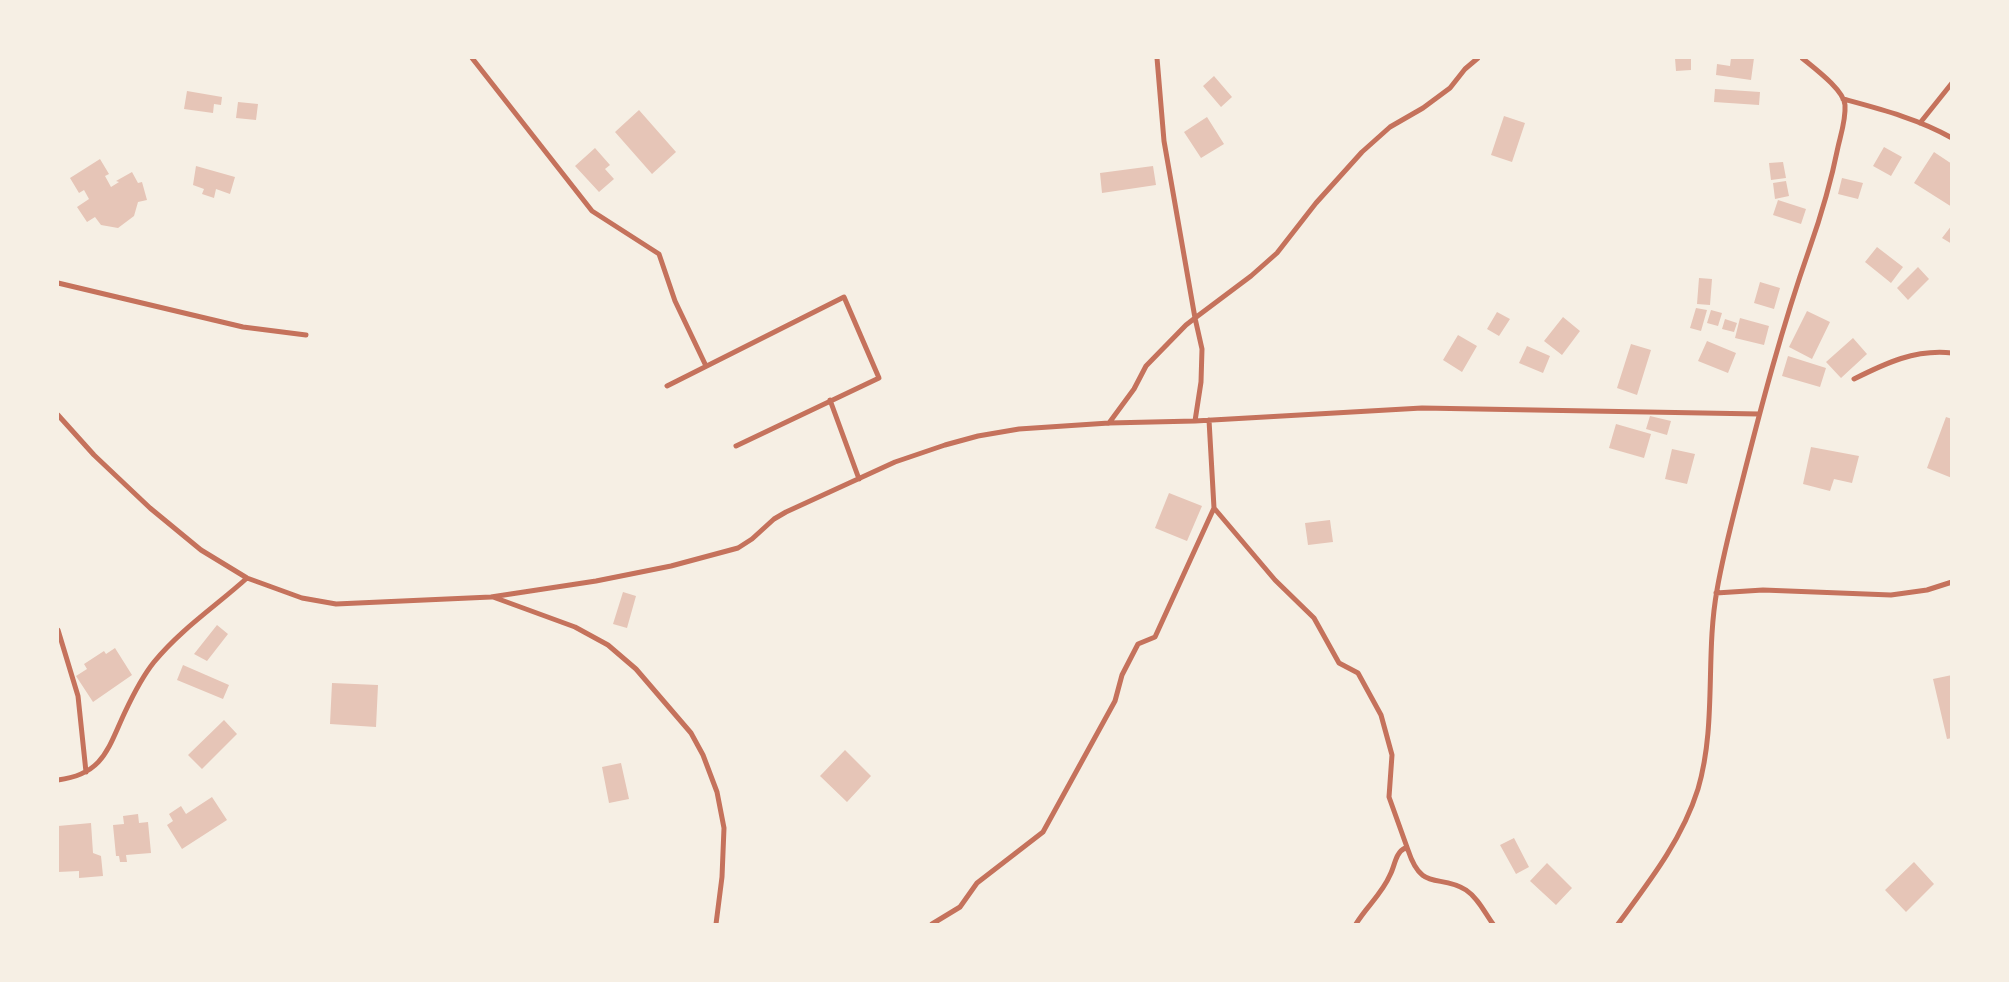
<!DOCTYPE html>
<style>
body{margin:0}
#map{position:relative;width:2009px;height:982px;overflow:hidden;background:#f6efe4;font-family:Roboto,sans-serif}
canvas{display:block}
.frame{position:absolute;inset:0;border:59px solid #f6efe4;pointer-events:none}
</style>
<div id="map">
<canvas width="2009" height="982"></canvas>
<div class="frame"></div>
</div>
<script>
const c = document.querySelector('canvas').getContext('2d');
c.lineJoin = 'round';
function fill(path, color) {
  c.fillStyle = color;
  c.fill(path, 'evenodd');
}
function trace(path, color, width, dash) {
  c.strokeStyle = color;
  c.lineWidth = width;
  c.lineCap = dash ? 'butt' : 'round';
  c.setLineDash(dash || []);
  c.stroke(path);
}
fill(new Path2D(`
 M1675,58H1691V70L1676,71Z
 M1731,58H1754L1751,80L1716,75L1717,64L1730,66Z
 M1214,76L1232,97L1221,107L1203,86Z
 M1715,89L1760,92L1759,105L1714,102Z
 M187,91L222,97L221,105L214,104L213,113L184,109Z
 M238,102L258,104L256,120L236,118Z
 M639,110L676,152L652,174L615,132Z
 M1504,116L1525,123L1512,162L1491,155Z
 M1207,117L1224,144L1201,158L1184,132Z
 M1884,147L1902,157L1891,176L1873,166Z
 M595,148L610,165L605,169L614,179L599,192L575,166Z
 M1934,152L1952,164V207L1914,183Z
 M100,159L109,174L105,176L111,187L119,182L116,181L132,172L138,183L142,182L147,200L138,202L134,216L118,228L101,225L95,217L87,222L77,207L89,199L84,190L79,193L70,178Z
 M1783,162L1786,178L1771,180L1769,163Z
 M196,166L235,177L230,194L216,189L214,198L202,194L204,189L193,185Z
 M1153,166L1156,185L1102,193L1100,173Z
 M1842,178L1863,183L1858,199L1838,194Z
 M1786,181L1789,196L1775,199L1773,183Z
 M1778,200L1806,209L1801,224L1773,215Z
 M1952,225V244L1942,238Z
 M1877,247L1903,267L1891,283L1865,262Z
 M1918,267L1929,279L1908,300L1897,288Z
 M1699,278L1712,279L1710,305L1697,304Z
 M1760,282L1780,288L1774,309L1754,303Z
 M1696,308L1707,310L1701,331L1690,328Z
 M1711,310L1722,313L1718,326L1707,323Z
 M1807,311L1830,322L1812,359L1789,347Z
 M1497,312L1510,319L1499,336L1487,329Z
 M1563,317L1580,331L1562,355L1544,341Z
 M1740,318L1769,326L1764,345L1735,338Z
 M1725,319L1737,323L1734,332L1722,329Z
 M1458,335L1477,346L1462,372L1443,360Z
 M1853,338L1867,354L1841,378L1826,362Z
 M1707,341L1736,353L1728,373L1698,361Z
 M1631,344L1651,350L1637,395L1617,388Z
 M1527,346L1550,356L1543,373L1519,363Z
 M1788,356L1826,368L1820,387L1782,376Z
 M1650,416L1671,421L1667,435L1646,429Z
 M1946,417L1952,419V478L1927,468Z
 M1616,424L1651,434L1644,458L1609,448Z
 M1811,447L1859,456L1852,483L1834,479L1830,491L1803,484Z
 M1672,449L1695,454L1687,484L1665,479Z
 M1169,493L1202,506L1187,541L1155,528Z
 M1330,520L1333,542L1308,545L1305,523Z
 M623,592L636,596L627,628L613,624Z
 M217,625L228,634L207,661L194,654Z
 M115,648L132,675L93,702L76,676L87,669L84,664L104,651L106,654Z
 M183,665L229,685L223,699L177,680Z
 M1952,675V738L1947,739L1933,679Z
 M332,683L378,685L376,727L330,724Z
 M224,720L237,734L202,769L188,755Z
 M845,750L871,776L847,802L820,776Z
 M621,763L629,799L609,803L602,767Z
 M212,797L227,820L182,849L167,825L173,821L169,814L181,806L186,814Z
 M138,814L139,823L148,822L151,853L126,855L127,862H120L119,856H116L113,825L124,824L123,816Z
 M91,823L93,853L101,856L103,876L79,878V871L58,872V826Z
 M1514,838L1529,867L1516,874L1500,845Z
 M1914,862L1934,884L1906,912L1885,890Z
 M1547,863L1572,888L1556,905L1530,881Z`), '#e6c5b7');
trace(new Path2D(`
 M472,58L592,211L659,254L675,301L706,366
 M1843,99C1880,109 1919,119 1952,138
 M1920,123L1952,83
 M58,283L243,327L306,335
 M1854,379C1886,363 1915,349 1952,353
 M667,386L844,297L879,378L736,446
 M830,400L859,479
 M58,415L94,455L150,508L201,550L247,578L302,598L336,604L491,597L596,581L671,566L738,548L752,539L774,519L786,512L895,462L945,445L978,436L1019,429L1109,423L1195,421L1422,408L1759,414
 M1209,420L1214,508L1275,580L1314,618L1339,663L1358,673L1381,715L1392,755L1389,797L1408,850
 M1195,421L1201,382L1202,349L1195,318L1251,276L1277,253L1316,203L1362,152L1390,127L1423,108L1450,88L1465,69L1478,58
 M1109,423L1134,389L1146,366L1186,325L1195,318L1164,141L1157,58
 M1716,593L1763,590L1891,595L1927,590L1952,582
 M493,597L575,627L608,645L636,669L691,733L703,755L717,792L724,828L722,877L716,924
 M58,630L78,696L86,772
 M58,780C104,774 108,748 125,712C133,695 142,677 154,662C181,629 216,606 247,578
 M932,924L960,907L977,883L1043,832L1115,701L1122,675L1138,644L1155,637L1214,508
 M1356,924C1366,907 1382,894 1390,875C1395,866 1395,853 1405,848L1408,850C1422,893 1439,873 1466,890C1478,898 1485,913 1493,924
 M1618,924C1649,882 1682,840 1698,789C1717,724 1705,656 1717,590C1723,555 1732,521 1741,486C1761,407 1782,327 1809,250C1821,216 1831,182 1838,147C1841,134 1846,119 1845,105C1844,90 1814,68 1802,58`), '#c5725c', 5);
</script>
